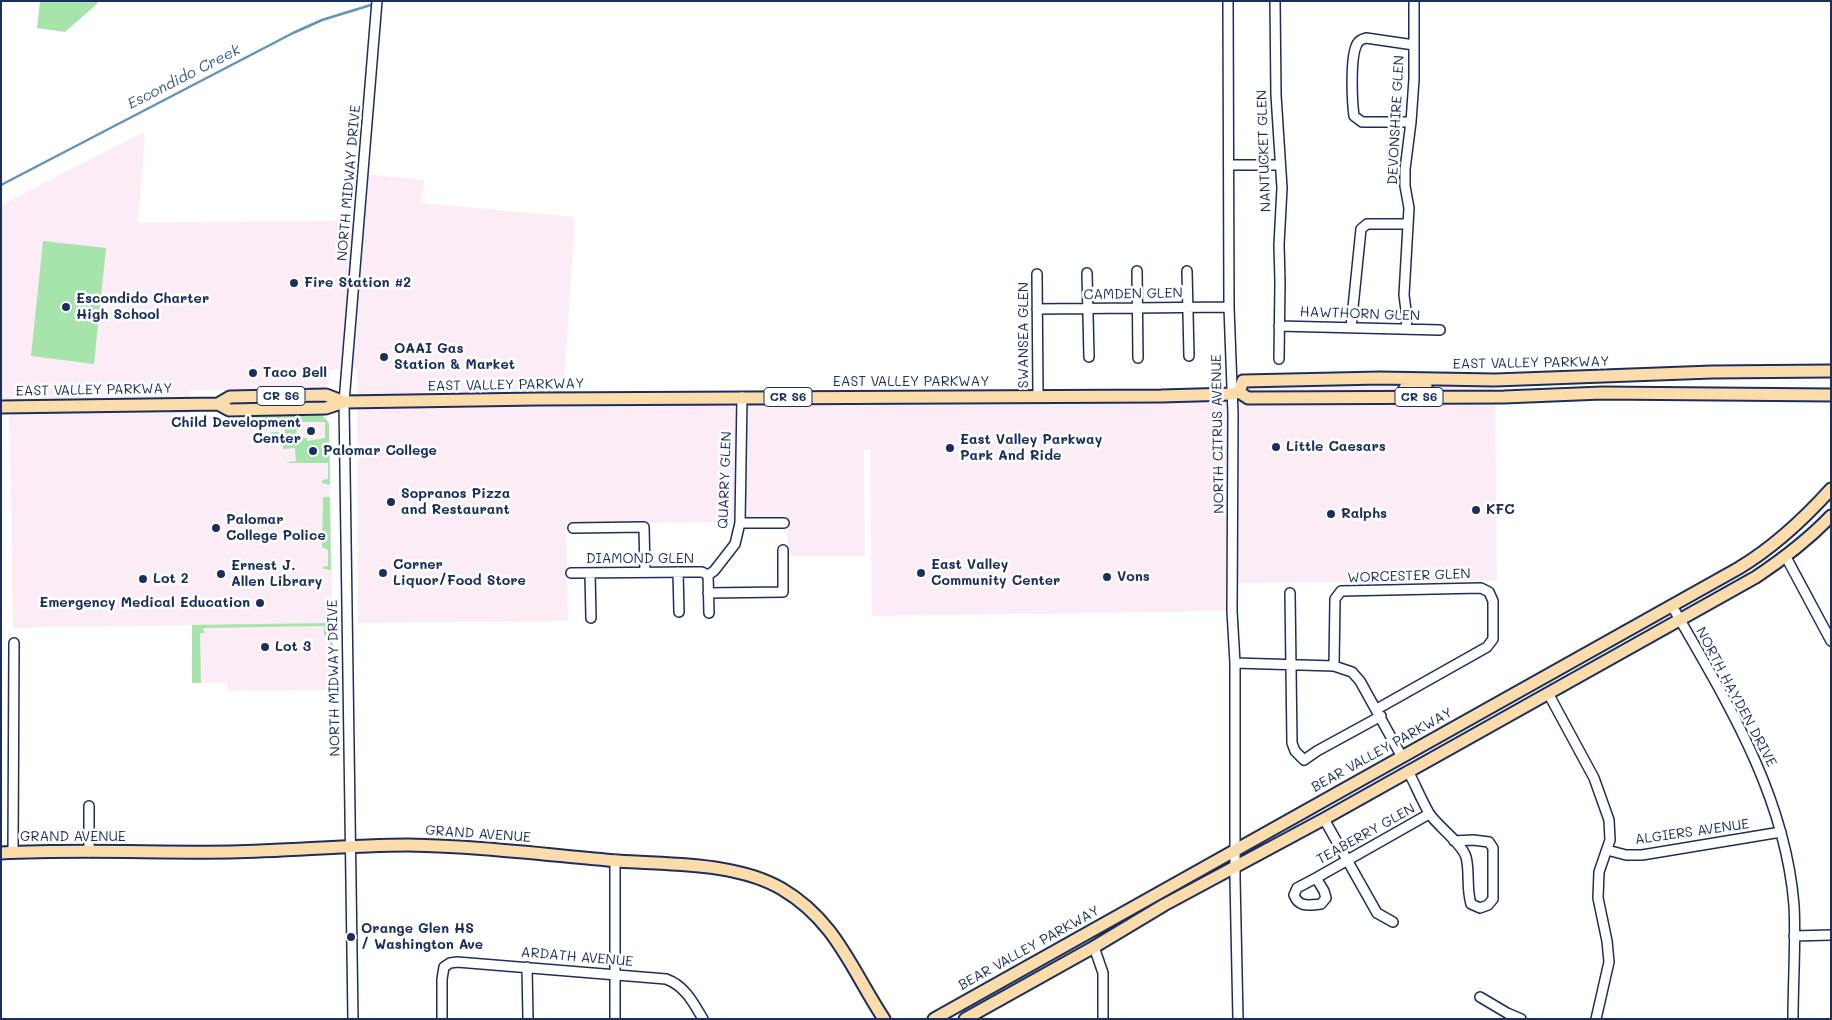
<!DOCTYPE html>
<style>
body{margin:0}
#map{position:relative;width:1832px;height:1020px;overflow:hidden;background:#fff;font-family:Mali,sans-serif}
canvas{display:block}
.frame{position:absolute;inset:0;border:2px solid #1b2f5e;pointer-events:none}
</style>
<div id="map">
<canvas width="1832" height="1020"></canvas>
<div class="frame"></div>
</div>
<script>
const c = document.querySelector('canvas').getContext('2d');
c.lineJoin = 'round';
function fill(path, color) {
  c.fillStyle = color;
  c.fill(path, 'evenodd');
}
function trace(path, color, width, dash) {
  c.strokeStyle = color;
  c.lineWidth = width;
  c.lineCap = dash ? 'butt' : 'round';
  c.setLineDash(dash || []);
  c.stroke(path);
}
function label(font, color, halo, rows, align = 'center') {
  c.font = font + ' Mali,sans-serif';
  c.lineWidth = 5;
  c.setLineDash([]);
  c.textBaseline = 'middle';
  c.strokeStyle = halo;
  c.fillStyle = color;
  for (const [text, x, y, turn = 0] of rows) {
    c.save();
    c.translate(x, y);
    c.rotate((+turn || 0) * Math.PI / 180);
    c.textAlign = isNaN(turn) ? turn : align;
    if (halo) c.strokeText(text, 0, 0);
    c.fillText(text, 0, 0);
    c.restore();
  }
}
fill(new Path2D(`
 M144,132L145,139L138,223L360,220L364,174L424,180L421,203L575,217L563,399L1232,394L1243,381L1495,380L1497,581L1233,583L1232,611L872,616L870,450H864L865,556H788L787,522L566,523L568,621L358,623L357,368L330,370L329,384L324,388L190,390V419L203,417L242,418L247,416L322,415L329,423L334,690L228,691L227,683H192V625L13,628L9,407H1V205Z`), '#fcecf5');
fill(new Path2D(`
 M40,1H98L97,4L65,32L37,28Z
 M43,241L106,248L94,364L31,356Z
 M322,415L329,423L330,485L322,483V480L328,479V463H285L296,461L295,448L283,449L282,437H270V434L272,432H285V420H252V424L242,423V418L247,416ZM296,422H325V438L307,441V438H297Z
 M323,497H330L331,570L324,569L322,567L328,566V550L322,547Z
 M332,623L333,660L327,662L325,660L330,659V636L324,635V626L204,628L203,629L205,633H200L201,683H192V625Z`), '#a6e4ac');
trace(new Path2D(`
 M1,185L293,33L322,20L374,4`), '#6293b8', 2.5);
const minor = new Path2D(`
 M1228,1L1229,307L1233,414L1232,611L1235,663V879L1238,1019
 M1275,1L1276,95L1282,188L1279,245L1280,282L1279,359
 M1411,122H1362L1354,116C1352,101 1350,57 1357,44C1359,40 1362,39 1366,38L1414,45
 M1229,165H1280
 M1137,271L1138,358
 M1187,271L1189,356
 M1087,273L1089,357
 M1037,274L1038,396
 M1037,309L1229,307
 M1279,326L1440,330
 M1351,327L1361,229L1367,224H1408
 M1406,329L1407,318L1404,295L1409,208L1405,186V169L1411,122L1414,79V1
 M740,523H784
 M573,528L644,527L645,572
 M1786,557L1831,641
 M678,572L679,612
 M571,573L691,572H702L708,575
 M590,573L591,618
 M708,575L714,571L735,544L740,523L742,397
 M708,575L709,613
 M708,593L783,592V550
 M1290,593L1292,743L1295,751L1304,760L1317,751L1381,716
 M1672,606C1726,700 1785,794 1794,905C1796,942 1793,981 1793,1019
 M1235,663L1334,666L1352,672L1360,681L1402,757
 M1334,666L1335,599L1341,591L1481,588L1489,592L1493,601V639L1487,647L1377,709
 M1548,693L1594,778L1609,820L1610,840L1599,872L1598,898L1607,941L1609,962L1596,1019
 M1408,771C1415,784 1421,799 1429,813C1437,826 1462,843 1466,857C1470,872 1466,887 1471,904L1480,908L1488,905L1493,899V848L1489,842L1473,840L1454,841
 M89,806V852
 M1324,819L1377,913L1393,922
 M1607,850L1626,855H1642L1781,832
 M13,853L14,643
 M615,860V1019
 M1316,878L1429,814
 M1316,878L1324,891L1326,898L1321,904C1309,905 1299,908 1294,895L1297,888Z
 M1794,936L1831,935
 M1094,947L1103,973V1019
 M527,967L528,1019
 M1480,997L1507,1013L1521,1019
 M353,1019L344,402L377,1
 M442,1019V979L444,967L450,963L457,962L666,979C685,986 693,1002 703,1019`);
const major = new Path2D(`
 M1239,392L1243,381L1380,378L1495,380L1712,372L1831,371
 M1401,398L1405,388L1426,386
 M218,404L230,397L326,395L344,402
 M1,407L218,404L229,410L326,408L344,402L538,399L1161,396L1232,394L1239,392L1248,398L1504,397L1602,393L1831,395
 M1,853C78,849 155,853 231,852C290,851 349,845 408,845C478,846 548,855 618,861C670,865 736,862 782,889C836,921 851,969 884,1019
 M934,1019L1739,568C1774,547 1803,520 1831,489
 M965,1019L1094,947L1164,905L1324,819L1756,577C1783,559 1808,540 1831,516`);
trace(minor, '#1b2f5e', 12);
trace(major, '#1b2f5e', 15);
trace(minor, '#fff', 9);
trace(major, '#fddcac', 11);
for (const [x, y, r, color] of [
 [294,283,5,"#1b2f5e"],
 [66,307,5,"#1b2f5e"],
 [384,357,5,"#1b2f5e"],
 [253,373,5,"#1b2f5e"],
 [311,431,5,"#1b2f5e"],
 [1276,447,5,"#1b2f5e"],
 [950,448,5,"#1b2f5e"],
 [313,451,5,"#1b2f5e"],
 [391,502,5,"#1b2f5e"],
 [1476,510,5,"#1b2f5e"],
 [1331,514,5,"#1b2f5e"],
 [216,528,5,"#1b2f5e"],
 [383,573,5,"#1b2f5e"],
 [921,573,5,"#1b2f5e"],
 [221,574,5,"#1b2f5e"],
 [1107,577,5,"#1b2f5e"],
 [143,579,5,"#1b2f5e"],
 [260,603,5,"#1b2f5e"],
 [265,647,5,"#1b2f5e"],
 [351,937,5,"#1b2f5e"]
]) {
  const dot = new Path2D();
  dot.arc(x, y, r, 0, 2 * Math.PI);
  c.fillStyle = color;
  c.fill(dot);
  trace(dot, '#fff', 2);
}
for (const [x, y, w] of [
 [281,396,48],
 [788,397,48],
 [1419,397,48]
]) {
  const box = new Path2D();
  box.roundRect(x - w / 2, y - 9.5, w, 19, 4);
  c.fillStyle = '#fff';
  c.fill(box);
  trace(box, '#1b2f5e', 1);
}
label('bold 12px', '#1b2f5e', null, [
 ["CR S6",281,396],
 ["CR S6",788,397],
 ["CR S6",1419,397]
]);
label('14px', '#1b2f5e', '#fff', [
 ["DEVONSHIRE GLEN",1396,120,-87],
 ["NANTUCKET GLEN",1264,151,-92],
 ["NORTH MIDWAY DRIVE",349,183,-85],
 ["CAMDEN GLEN",1133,294,-1],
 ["HAWTHORN GLEN",1360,314,2],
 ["SWANSEA GLEN",1024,335,-90],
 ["EAST VALLEY PARKWAY",1531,363,-1],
 ["EAST VALLEY PARKWAY",911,382],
 ["EAST VALLEY PARKWAY",506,385,-1],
 ["EAST VALLEY PARKWAY",94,390,-1],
 ["NORTH CITRUS AVENUE",1218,434,-91],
 ["QUARRY GLEN",725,480,-88],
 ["DIAMOND GLEN",640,559],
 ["WORCESTER GLEN",1409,576,-2],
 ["NORTH MIDWAY DRIVE",334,678,-91],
 ["NORTH HAYDEN DRIVE",1736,697,62],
 ["BEAR VALLEY PARKWAY",1382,750,-29],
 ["ALGIERS AVENUE",1692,832,-8],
 ["GRAND AVENUE",478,834,4],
 ["TEABERRY GLEN",1366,834,-29],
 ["GRAND AVENUE",73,837],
 ["BEAR VALLEY PARKWAY",1029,948,-29],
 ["ARDATH AVENUE",577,957,5]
]);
label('bold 14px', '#1b2f5e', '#fff', [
 ["Fire Station #2",304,283],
 ["Escondido Charter",76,299],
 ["High School",76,315],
 ["OAAI Gas",394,349],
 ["Station & Market",394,365],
 ["Taco Bell",263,373],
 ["Child Development",301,423,"right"],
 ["Center",301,439,"right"],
 ["East Valley Parkway",960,440],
 ["Park And Ride",960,456],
 ["Little Caesars",1286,447],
 ["Palomar College",323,451],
 ["Sopranos Pizza",401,494],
 ["and Restaurant",401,510],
 ["KFC",1486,510],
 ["Ralphs",1341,514],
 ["Palomar",226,520],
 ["College Police",226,536],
 ["Corner",393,565],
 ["Liquor/Food Store",393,581],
 ["East Valley",931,565],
 ["Community Center",931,581],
 ["Ernest J.",231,566],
 ["Allen Library",231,582],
 ["Vons",1117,577],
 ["Lot 2",153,579],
 ["Emergency Medical Education",250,603,"right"],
 ["Lot 3",275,647],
 ["Orange Glen HS",361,929],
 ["/ Washington Ave",361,945]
], 'left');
label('italic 15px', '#395984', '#fff', [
 ["Escondido Creek",184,77,-27]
]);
</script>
